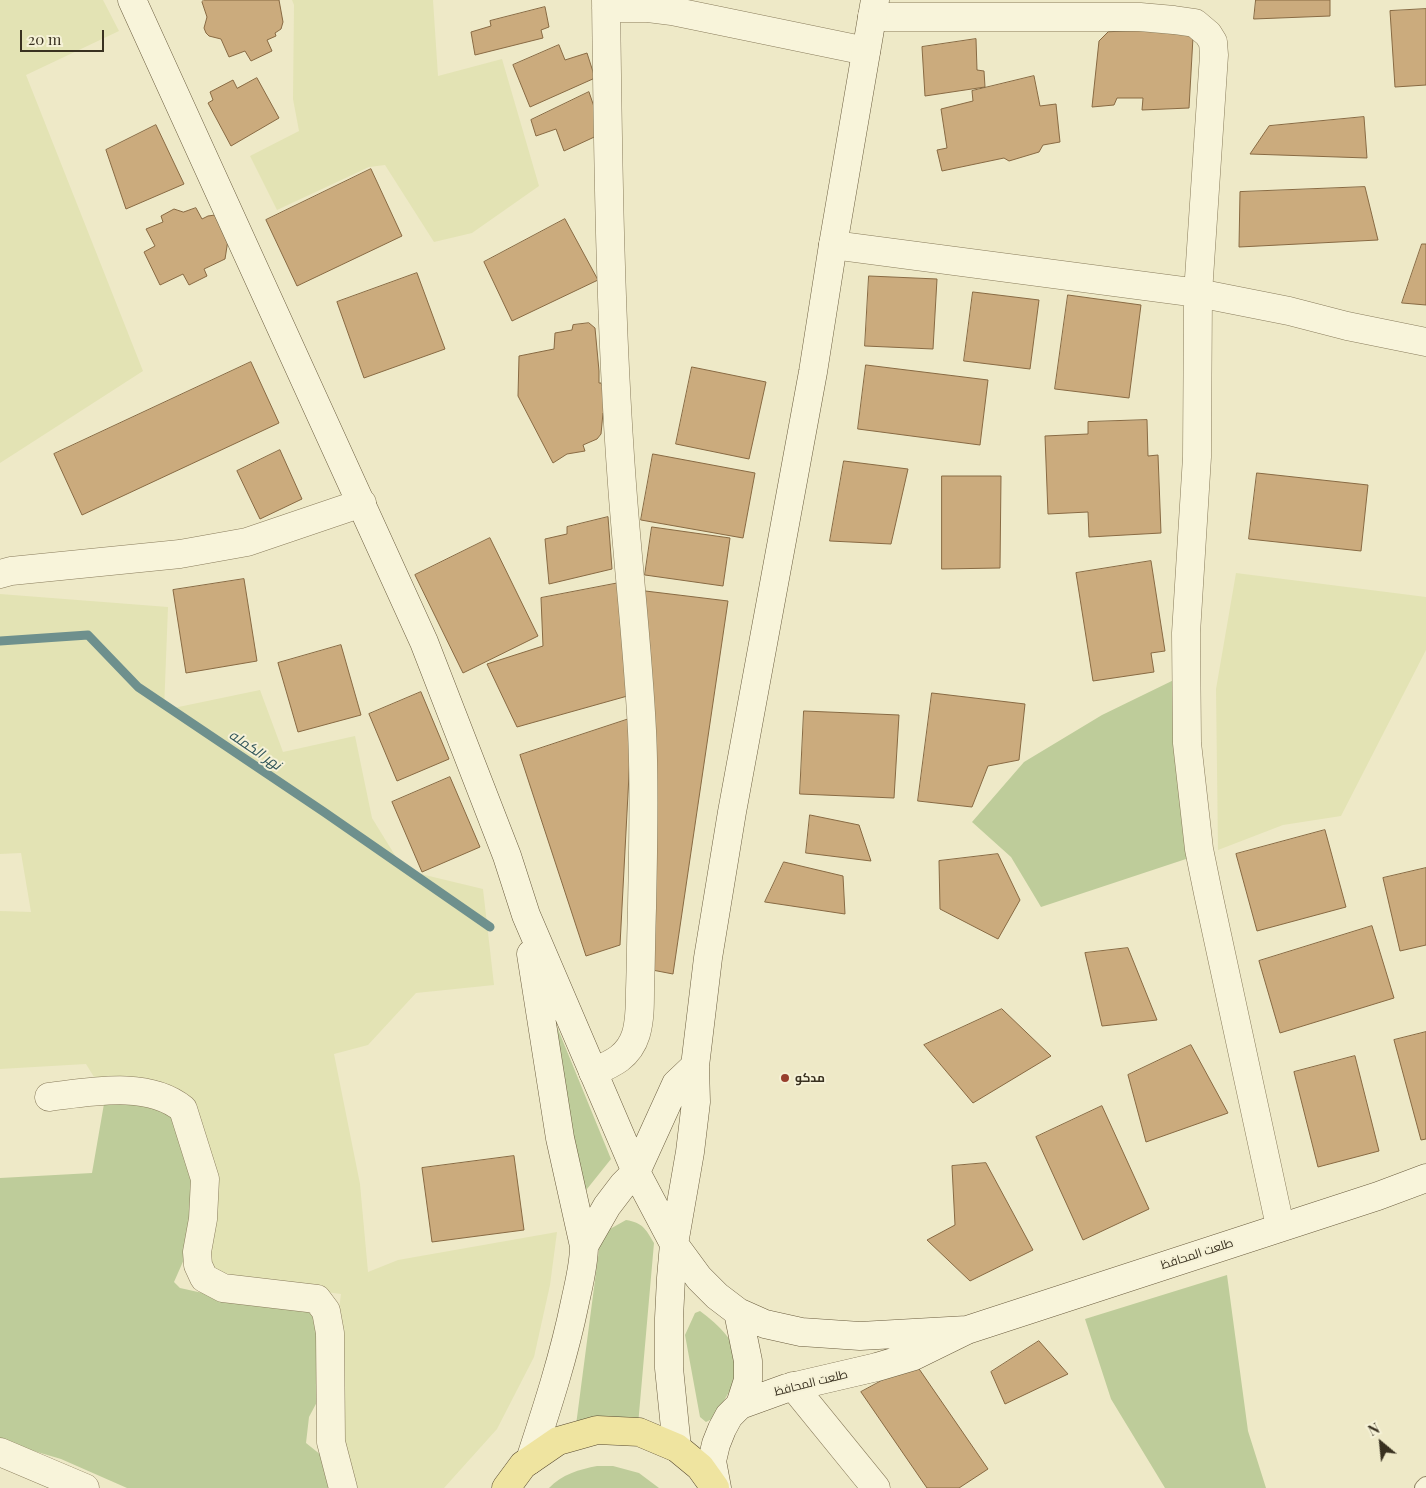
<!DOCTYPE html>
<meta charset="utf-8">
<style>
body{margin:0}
#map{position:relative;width:1426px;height:1488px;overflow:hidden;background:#eee9c7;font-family:"Playfair Display",serif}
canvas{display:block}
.north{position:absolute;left:1356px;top:1418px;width:50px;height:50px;-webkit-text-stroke:4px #f5f1d6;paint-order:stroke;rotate:332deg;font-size:14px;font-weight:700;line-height:20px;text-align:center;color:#393120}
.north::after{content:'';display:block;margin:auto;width:18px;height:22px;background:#393120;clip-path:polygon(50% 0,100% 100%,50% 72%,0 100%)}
.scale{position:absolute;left:20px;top:30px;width:84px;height:22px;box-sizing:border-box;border:2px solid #393120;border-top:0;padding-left:6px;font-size:15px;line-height:18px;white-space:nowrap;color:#393120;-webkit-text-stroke:4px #f5f1d6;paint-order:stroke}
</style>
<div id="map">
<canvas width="1426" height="1488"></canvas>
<div class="north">N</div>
<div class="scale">20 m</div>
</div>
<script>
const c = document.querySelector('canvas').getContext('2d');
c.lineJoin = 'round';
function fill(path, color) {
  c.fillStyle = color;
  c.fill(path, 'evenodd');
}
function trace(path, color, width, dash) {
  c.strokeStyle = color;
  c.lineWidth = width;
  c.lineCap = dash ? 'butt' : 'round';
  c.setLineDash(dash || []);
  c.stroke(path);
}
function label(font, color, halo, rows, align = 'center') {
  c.font = font + ' "Playfair Display",Cairo,serif';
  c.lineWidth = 4;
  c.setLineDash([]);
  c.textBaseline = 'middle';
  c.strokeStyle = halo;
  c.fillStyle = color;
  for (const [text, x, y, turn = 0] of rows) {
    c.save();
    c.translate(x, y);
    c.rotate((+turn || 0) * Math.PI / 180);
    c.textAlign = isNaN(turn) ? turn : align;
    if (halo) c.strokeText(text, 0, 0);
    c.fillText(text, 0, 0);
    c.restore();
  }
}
fill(new Path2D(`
 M0,0H103L119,31L26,75L143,371L0,463Z
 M292,0H433L438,76L502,59L539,186L472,233L434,242L385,165L369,167L277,210L250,156L299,131L293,99L294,5Z
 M1236,573L1426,597V650L1341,816L1283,825L1218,850L1216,689Z
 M0,594L168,607L164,710L260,690L283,752L355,736L372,818L404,870L483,889L494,985L416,993L368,1045L334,1054L360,1184L368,1272L398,1260L557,1232L550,1285L534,1357L497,1429L444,1488H352L346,1478L336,1334L341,1294L217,1277L86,1064L0,1069V911L31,912L21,853L0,854Z`), '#e3e3b4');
fill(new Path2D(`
 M1180,677L1175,723L1179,795L1189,858L1041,907L1011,857L972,822L1024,762L1102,715Z
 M551,1012L611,1159L583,1194Z
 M105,1098L181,1111L198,1163L196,1232L174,1282L180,1288L198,1292L260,1301L292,1300L317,1314L326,1385L309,1417L306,1443L326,1459L331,1488H127L61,1459L0,1441V1178L92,1173Z
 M626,1220C643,1223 645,1228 654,1243L638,1425H576L600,1242L610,1229Z
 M1227,1275L1248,1431L1266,1488H1165L1111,1399L1085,1319Z
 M700,1311C719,1325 740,1344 739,1370C738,1378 719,1409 714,1418L706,1422L700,1417L685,1335L695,1313Z
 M597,1466H613L639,1473L659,1488H549C561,1475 580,1469 597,1466Z`), '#becc9a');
trace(new Path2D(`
 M0,641L88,635L138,687L324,812L490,927`), '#6e908d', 9);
const building = new Path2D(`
 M204,0H279L283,22L281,29L275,33L276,36L267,40L272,51L251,61L245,51L229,57L221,39L209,36L206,33L204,28L207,17L202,2Z
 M1256,0H1330V16L1254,19Z
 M545,7L549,27L541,30L543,38L475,55L471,32L491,26L490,21Z
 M1426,9V85L1395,87L1390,11Z
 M1186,29L1193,37L1189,108L1142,110L1143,98H1117L1114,105L1092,107L1099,41L1108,32Z
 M976,39L977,70L984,71L985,87L925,96L922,47Z
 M559,45L565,60L587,53L595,78L530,107L513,65Z
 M1034,76L1040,106L1056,104L1060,142L1043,145L1039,152L1009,161L1004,158L942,171L937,150L947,148L941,109L973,101L972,91Z
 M257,78L279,118L231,146L208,103L213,100L210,92L233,80L237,88Z
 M589,92L603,133L564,151L556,129L536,136L531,120Z
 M1364,117L1367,158L1250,154L1269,126Z
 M156,125L184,184L126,209L106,150Z
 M371,169L402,236L297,286L266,220Z
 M1365,187L1378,240L1239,247L1240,192Z
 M196,208L202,219L208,216L215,215L228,240L225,259L204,269L207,276L189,285L183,274L160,285L144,252L155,246L146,229L163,222L161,216L174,209L183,212Z
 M565,219L598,280L512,321L484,262Z
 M1422,244H1426V305L1402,303Z
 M417,273L445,349L364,378L337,302Z
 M869,276L937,279L933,349L865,346Z
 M973,292L1039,300L1030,369L964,361Z
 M1068,295L1141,305L1129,398L1055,389Z
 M589,323L595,328L599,371V383H601L605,392L609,410L603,413L601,434L597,439L583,445L585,451L567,454L553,463L518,396L519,356L554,349L555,333L572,330L573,325Z
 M251,362L279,423L82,515L54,454Z
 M866,365L988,380L980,445L858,429Z
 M692,367L766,382L749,459L676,444Z
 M1147,420L1148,456L1158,455L1161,533L1089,537L1088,512L1048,514L1045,436L1088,434V422Z
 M280,450L302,499L260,519L237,471Z
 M653,454L755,473L743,538L641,520Z
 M844,461L908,469L891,544L830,541Z
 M1257,473L1368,485L1361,551L1249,539Z
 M942,476H1001L1000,568L942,569Z
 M608,517L612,569L549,584L545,539L567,534V527Z
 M652,527L730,538L723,586L645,575Z
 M490,538L538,636L463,673L415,575Z
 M1151,561L1165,651L1151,653L1154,672L1093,681L1076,573Z
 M244,579L257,661L186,673L173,590Z
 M619,583L631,695L517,727L487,664L543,646L541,598Z
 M637,590L728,601L673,974L647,969Z
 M341,645L361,715L298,732L278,663Z
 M421,692L449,759L397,781L369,714Z
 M932,693L1025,704L1019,760L988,766L972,807L918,801Z
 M804,711L899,715L894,798L800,794Z
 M632,718L620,945L586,956L520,755Z
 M450,777L480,847L422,872L392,802Z
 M810,815L859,825L871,861L806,853Z
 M1325,830L1346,907L1257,931L1236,854Z
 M998,854L1020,900L998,939L940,909L939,861Z
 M784,862L843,876L845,914L765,902Z
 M1426,868V945L1400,951L1383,878Z
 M1372,926L1394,998L1280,1033L1259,961Z
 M1128,948L1157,1020L1102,1026L1085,953Z
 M1002,1009L1051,1056L973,1103L924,1045Z
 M1426,1032V1139L1421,1140L1394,1040Z
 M1191,1045L1228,1113L1146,1142L1128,1075Z
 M1355,1056L1379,1151L1318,1167L1294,1072Z
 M1102,1106L1149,1209L1083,1240L1036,1137Z
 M514,1156L524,1230L432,1242L422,1168Z
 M986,1163L1033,1250L970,1281L927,1240L955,1225L952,1166Z
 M1039,1341L1068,1374L1005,1404L991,1372Z
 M915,1363L988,1469L959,1488H927L861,1392Z`);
fill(building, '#cbab7d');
trace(building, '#886a43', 1);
const lane = new Path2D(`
 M1423,1488L1426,1485`);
const street = new Path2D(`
 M606,8H648L672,11L866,51
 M872,17H1140L1174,20L1195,23L1208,34L1213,42L1214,55L1198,293L1197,457L1186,633L1187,743L1199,849L1208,893L1280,1226
 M833,245L1198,293L1289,311L1347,326L1426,342
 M0,574L11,571L180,554L247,542L362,503
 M593,1072C612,1064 629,1057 636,1034C640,1020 640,1005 640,990C641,963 641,935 642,908C643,849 645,790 642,731C638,649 628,567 622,484C610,323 608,161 606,0
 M49,1097C90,1092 148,1080 183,1109L205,1179L203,1219L197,1252L198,1265L204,1278L223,1288L317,1299L326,1311L330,1333L331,1442L343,1488
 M793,1386L876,1488
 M0,1452L85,1488`);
const secondary = new Path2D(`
 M132,0L424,642L507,856L526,915L636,1172L674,1244L699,1278L717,1296L738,1312L765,1324L801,1332L860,1336L967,1330
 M584,1246L607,1206L623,1185L636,1172L676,1084L695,1066
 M738,1312L748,1361V1380L740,1405
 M677,1448L669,1368V1318L671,1278L674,1244L690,1152L696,1102L695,1066L708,958L732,812L813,372L833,245L875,0
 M530,1460C547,1408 564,1356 575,1302C579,1283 584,1265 584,1246L560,1138L531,954
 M717,1488L712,1461L716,1444L722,1429L729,1416L740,1405L787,1388L877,1367L914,1356L967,1330L1378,1196L1426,1178`);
const primary = new Path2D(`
 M506,1488L523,1465L558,1441L597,1430L639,1432L677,1448L700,1467L715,1488`);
trace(lane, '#897c5c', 18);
trace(street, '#897c5c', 29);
trace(secondary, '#6b5d3f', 29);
trace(primary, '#574930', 29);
trace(lane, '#f8f4da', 16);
trace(street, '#f8f4da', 28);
trace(secondary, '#f8f4da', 28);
trace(primary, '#efe4a0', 28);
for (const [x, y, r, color] of [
 [785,1078,5,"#973f2d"]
]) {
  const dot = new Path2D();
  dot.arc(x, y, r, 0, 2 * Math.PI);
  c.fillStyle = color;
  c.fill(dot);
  trace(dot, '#f5f1d6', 2);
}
label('bold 12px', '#393120', '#f5f1d6', [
 ["مدكو",795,1078]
], 'left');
label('12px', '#393120', '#f5f1d6', [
 ["طلعت المحافظ",1197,1254,-18],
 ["طلعت المحافظ",811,1383,-14]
]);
label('italic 14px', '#2f5459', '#f5f1d6', [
 ["نهر الكمله",255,750,34]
]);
</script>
